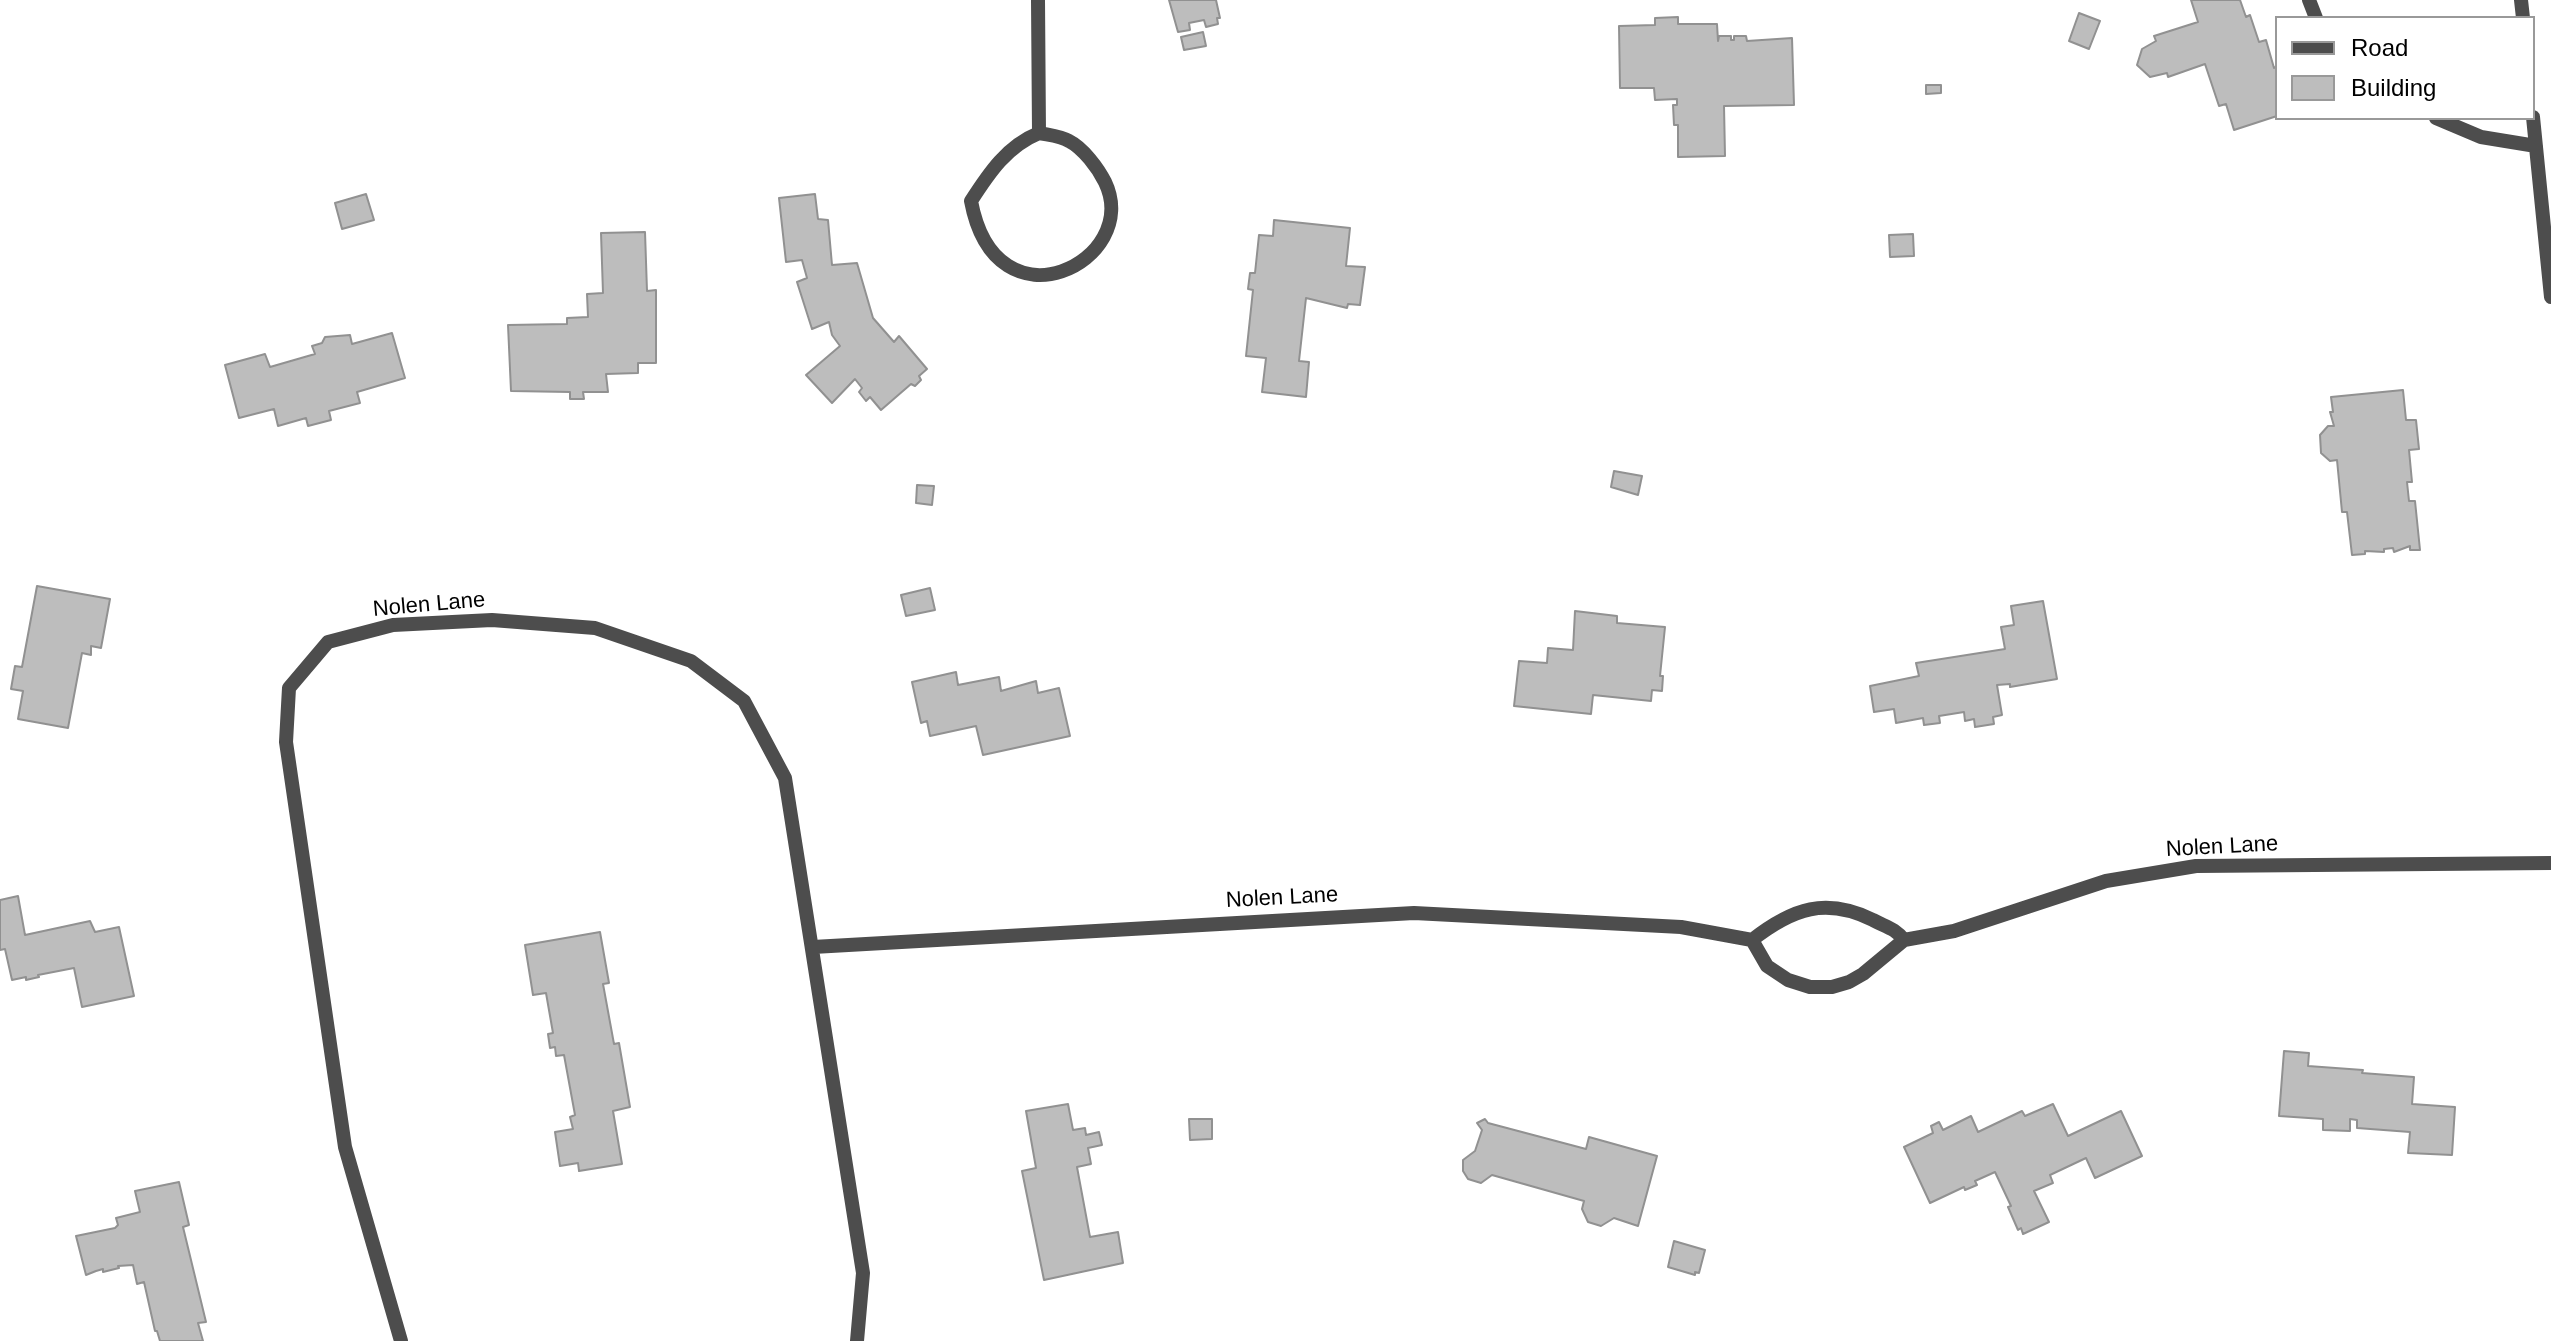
<!DOCTYPE html>
<style>
body{margin:0}
#map{position:relative;width:2551px;height:1341px;overflow:hidden;background:#fff;font-family:Helvetica,sans-serif}
canvas{display:block}
.legend{position:absolute;left:2275px;top:16px;width:260px;height:104px;box-sizing:border-box;background:#fff;border:2px solid #999;margin:0;padding:10px 14px;list-style:none;font-size:24px;color:#000}
.legend li{display:flex;align-items:center;gap:16px;height:40px}
.legend b{width:40px;border:2px solid #999}
</style>
<div id="map">
<canvas width="2551" height="1341"></canvas>
<ul class="legend">
<li><b style="height:10px;background:#4d4d4d"></b>Road</li>
<li><b style="height:22px;background:#bdbdbd"></b>Building</li>
</ul>
</div>
<script>
const c = document.querySelector('canvas').getContext('2d');
c.lineJoin = 'round';
function fill(path, color) {
  c.fillStyle = color;
  c.fill(path, 'evenodd');
}
function trace(path, color, width, dash) {
  c.strokeStyle = color;
  c.lineWidth = width;
  c.lineCap = dash ? 'butt' : 'round';
  c.setLineDash(dash || []);
  c.stroke(path);
}
function label(font, color, halo, rows, align = 'center') {
  c.font = font + ' Helvetica,sans-serif';
  c.lineWidth = 6;
  c.setLineDash([]);
  c.textBaseline = 'middle';
  c.strokeStyle = halo;
  c.fillStyle = color;
  for (const [text, x, y, turn = 0] of rows) {
    c.save();
    c.translate(x, y);
    c.rotate((+turn || 0) * Math.PI / 180);
    c.textAlign = isNaN(turn) ? turn : align;
    if (halo) c.strokeText(text, 0, 0);
    c.fillText(text, 0, 0);
    c.restore();
  }
}
const building = new Path2D(`
 M1169,0H1216L1220,18H1217L1218,24L1206,27L1204,20L1189,23L1190,30L1178,32Z
 M2191,0H2240L2246,17L2250,15L2259,42L2266,40L2274,68L2277,66V116L2234,130L2226,104L2219,106L2205,64L2168,77L2167,73L2150,77L2137,65L2142,49L2156,41L2154,36L2198,22Z
 M2079,13L2100,21L2089,49L2069,41Z
 M1678,17V24H1717L1718,41L1719,36H1731V40H1734V36H1746L1747,41L1792,38L1794,105L1724,106L1725,156L1678,157V125H1674L1673,105H1677V99L1655,100L1654,88H1620L1619,26L1655,25V18Z
 M1203,32L1206,46L1184,50L1181,37Z
 M1926,85H1941V93L1926,94Z
 M366,194L374,220L342,229L335,203Z
 M815,194L818,219L828,220L832,265L857,263L873,318L894,342L899,336L927,369L919,376L921,380L915,386L911,384L881,410L870,397L866,401L859,392L862,388L855,379L832,403L806,375L840,346L832,335L829,322L812,329L797,282L807,278L802,260L786,262L779,198Z
 M1274,220L1350,228L1346,266L1365,267L1360,305L1348,304L1347,308L1306,298L1299,361L1309,362L1306,397L1262,392L1266,358L1246,356L1253,290L1248,289L1250,273H1255L1259,235L1273,236Z
 M645,232L647,291L656,290V363H638V373L606,374L608,392H583L584,399H570V392L511,391L508,325L567,324V318L588,317L587,294L603,293L601,233Z
 M1913,234L1914,256L1890,257L1889,235Z
 M392,333L405,378L357,392L360,403L329,411L331,420L308,426L306,418L278,426L274,409L239,418L225,365L265,354L270,367L315,354L312,346L322,343L325,337L350,335L352,344Z
 M2403,390L2406,420H2416L2419,449L2409,450L2412,482H2407L2409,501H2415L2420,550H2410V546L2394,552L2393,548L2384,549V552L2365,551V554L2352,555L2347,512H2342L2337,460L2330,461L2321,453L2320,435L2328,426H2334L2330,412H2333L2331,397Z
 M1614,471L1642,476L1638,495L1611,487Z
 M917,485L934,486L932,505L916,503Z
 M37,586L110,599L101,648L91,646V655L82,653L68,728L18,719L23,691L11,689L15,666L22,667Z
 M930,588L935,610L906,616L901,595Z
 M2043,601L2057,679L2010,687V684L1997,685L2002,715L1993,717L1994,724L1975,727L1974,719L1965,721L1964,712L1939,716L1940,723L1924,725L1923,718L1896,723L1894,709L1874,712L1870,686L1919,676L1916,663L2005,649L2001,627L2014,625L2011,606Z
 M1575,611L1617,616V623L1665,627L1660,676H1663L1662,691L1652,690L1651,701L1593,695L1591,714L1514,706L1519,661L1547,663L1548,648L1573,650Z
 M956,672L958,685L999,677L1001,691L1036,681L1038,693L1059,688L1070,736L983,755L976,726L930,736L927,721L921,723L912,682Z
 M18,896L25,935L90,921L95,932L119,927L134,996L82,1007L74,968L38,975L39,977L26,980V977L12,980L5,949L0,950V900Z
 M600,932L609,983L603,984L614,1044L619,1043L630,1107L613,1111L622,1164L579,1171L578,1163L560,1166L555,1132L573,1129L570,1117L575,1115L564,1055L556,1056L555,1047L550,1048L548,1034L553,1033L546,993L533,995L525,945Z
 M2284,1051L2309,1053L2308,1066L2363,1070L2362,1073L2414,1077L2412,1104L2455,1107L2452,1155L2408,1153L2410,1132L2357,1128V1120L2350,1119V1131L2323,1130V1119L2279,1116Z
 M1068,1104L1073,1130L1085,1128L1086,1135L1099,1132L1102,1145L1088,1148L1091,1164L1077,1167L1090,1237L1118,1232L1123,1263L1044,1280L1022,1171L1036,1168L1026,1111Z
 M2053,1104L2068,1136L2121,1111L2142,1156L2095,1178L2086,1158L2050,1175L2053,1183L2034,1191L2049,1222L2023,1234L2021,1228L2018,1230L2008,1207L2011,1206L1995,1172L1975,1181L1977,1185L1965,1190L1964,1187L1930,1203L1904,1147L1933,1133L1931,1126L1939,1122L1943,1130L1971,1116L1978,1132L2022,1111L2025,1116Z
 M1189,1119H1212V1139L1190,1140Z
 M1485,1119L1488,1123L1586,1149L1589,1137L1657,1156L1638,1226L1614,1218L1601,1226L1588,1222L1582,1209L1584,1201L1492,1175L1481,1183L1468,1179L1463,1171V1160L1475,1151L1482,1130L1477,1123Z
 M179,1182L189,1225L183,1227L206,1322L198,1323L203,1341H160L157,1331H155L144,1282L137,1284L133,1265L118,1266L119,1268L103,1272V1269L96,1271L86,1275L76,1236L115,1228L118,1225L116,1218L140,1212L135,1191Z
 M1674,1241L1705,1250L1699,1273L1695,1272V1275L1668,1267Z`);
fill(building, '#bdbdbd');
trace(building, '#919191', 2);
trace(new Path2D(`
 M1038,0L1039,133
 M2309,0L2316,18
 M2521,0L2523,18
 M2533,117L2551,297
 M2436,118L2481,137L2536,146
 M1039,133C1048,135 1061,136 1069,141C1083,148 1098,168 1105,182C1143,261 996,335 971,201C989,173 1007,146 1039,133Z
 M1752,940C1793,908 1826,897 1873,920C1886,927 1895,928 1904,940
 M813,947L1414,913L1681,927L1752,940L1767,966L1788,980L1810,987H1832L1849,982L1863,974L1904,940L1954,931L2106,881L2196,866L2551,863
 M401,1341L345,1147L286,742L289,688L328,642L393,625L492,620L595,628L691,661L744,701L785,778L863,1273L857,1341`), '#4d4d4d', 14);
label('22px', '#000', '#fff', [
 ["Nolen Lane",429,605,-5],
 ["Nolen Lane",2222,847,-3],
 ["Nolen Lane",1282,898,-3]
]);
</script>
